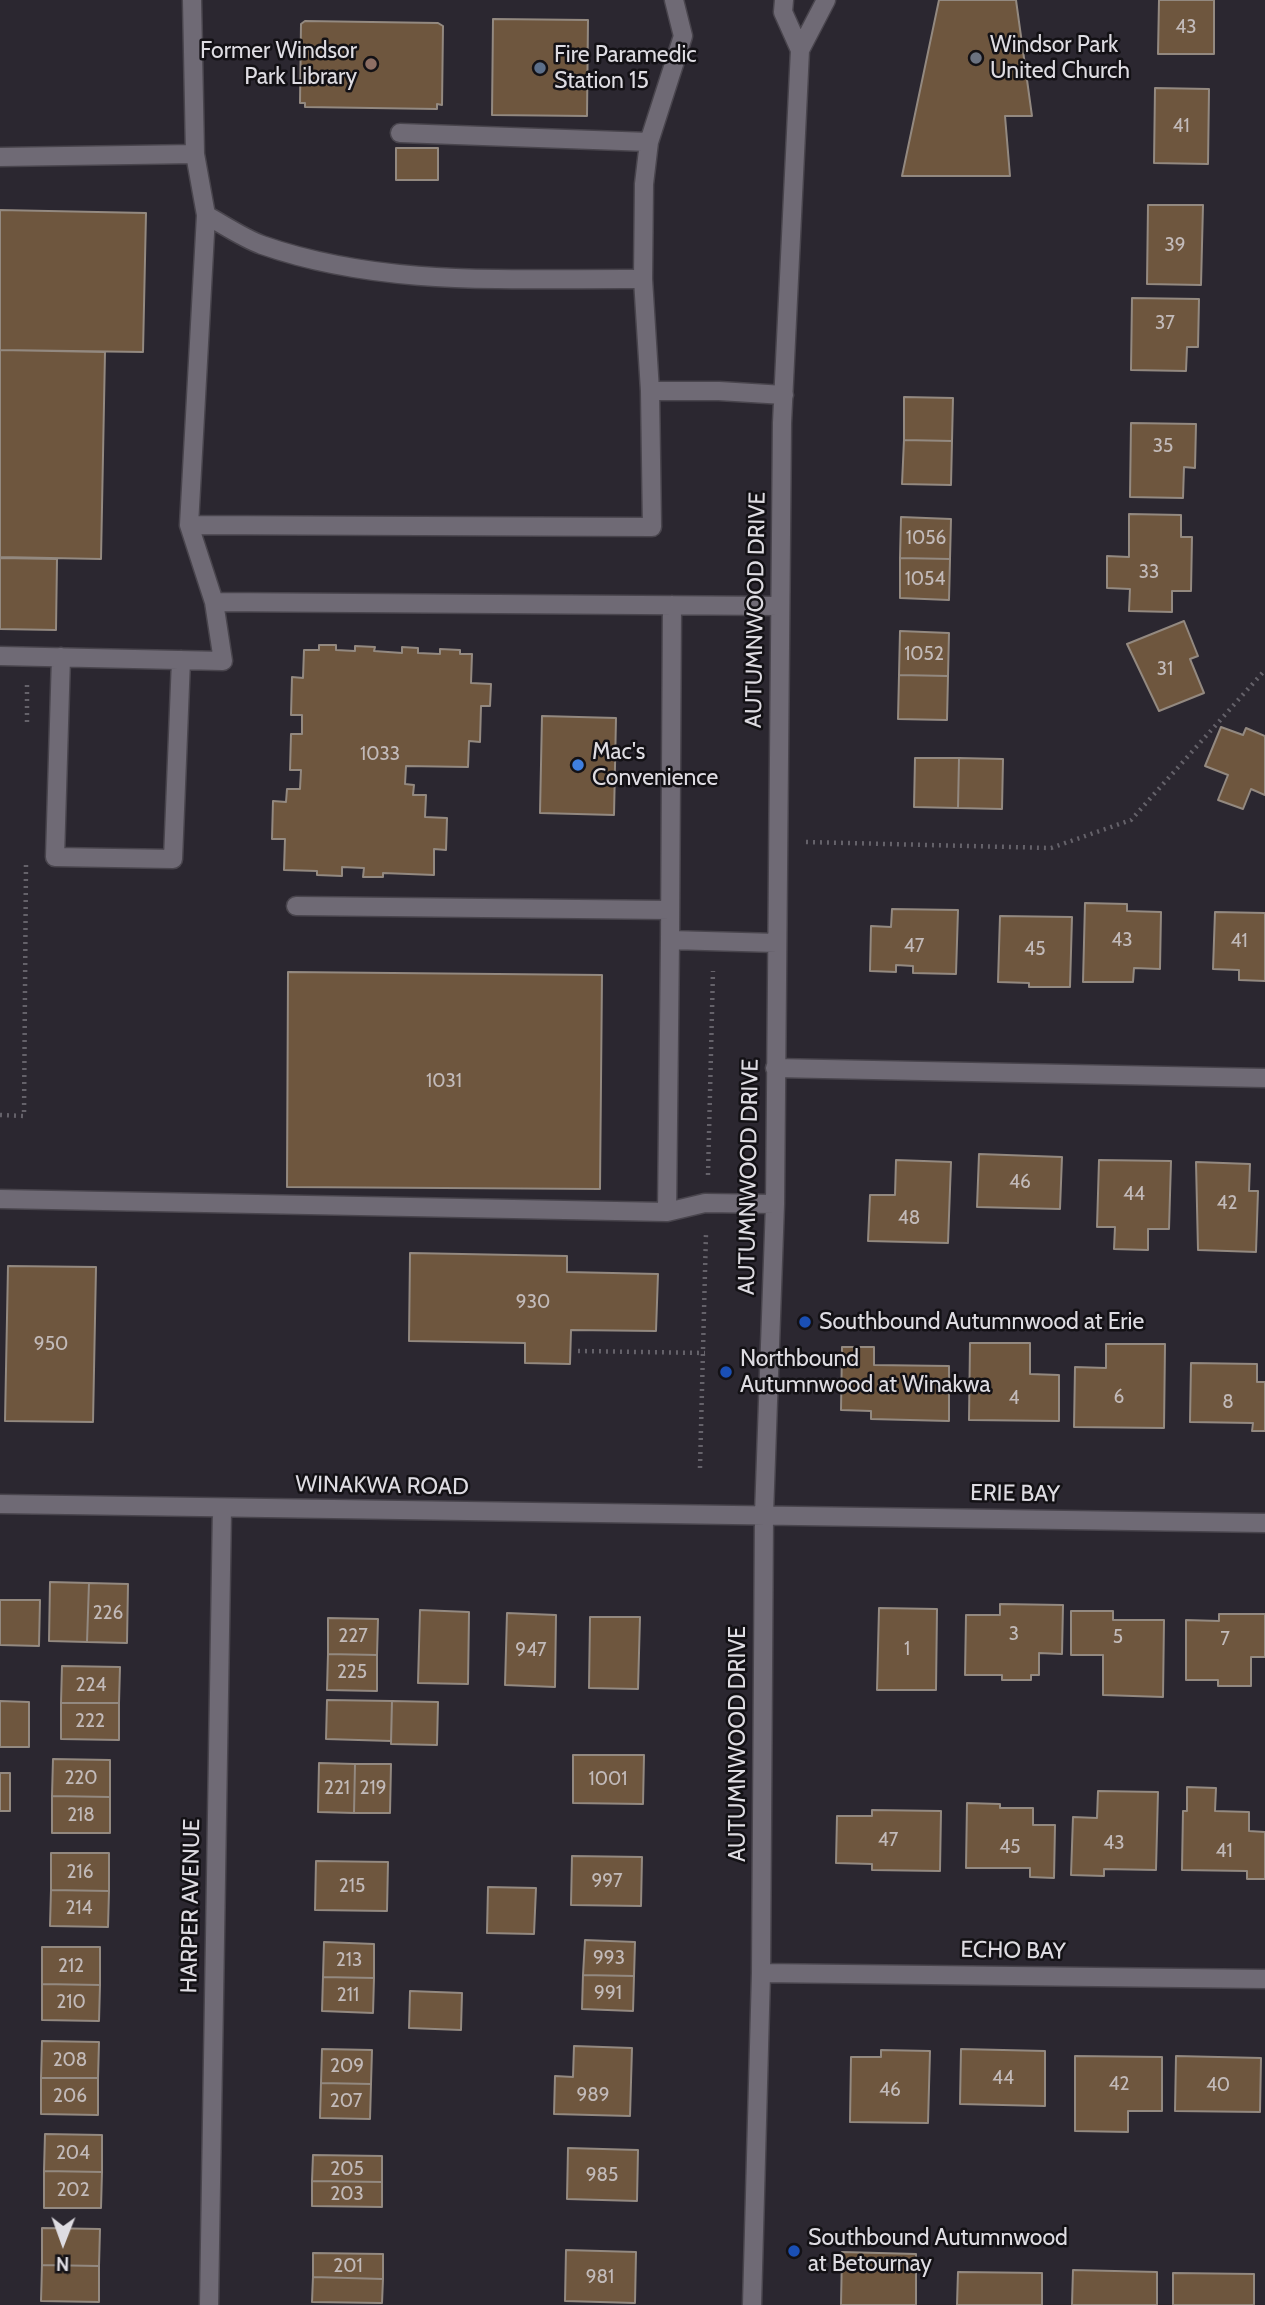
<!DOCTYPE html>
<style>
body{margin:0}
#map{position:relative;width:1265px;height:2305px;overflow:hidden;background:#2b2730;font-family:Cabin,sans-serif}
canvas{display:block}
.north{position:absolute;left:28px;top:2207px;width:70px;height:70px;-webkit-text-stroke:5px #131115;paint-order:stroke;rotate:181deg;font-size:19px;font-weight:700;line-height:28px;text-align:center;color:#dedce2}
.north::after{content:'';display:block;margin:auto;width:24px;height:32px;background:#dedce2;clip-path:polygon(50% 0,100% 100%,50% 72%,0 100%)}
</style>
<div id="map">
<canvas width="1265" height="2305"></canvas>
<div class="north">N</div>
</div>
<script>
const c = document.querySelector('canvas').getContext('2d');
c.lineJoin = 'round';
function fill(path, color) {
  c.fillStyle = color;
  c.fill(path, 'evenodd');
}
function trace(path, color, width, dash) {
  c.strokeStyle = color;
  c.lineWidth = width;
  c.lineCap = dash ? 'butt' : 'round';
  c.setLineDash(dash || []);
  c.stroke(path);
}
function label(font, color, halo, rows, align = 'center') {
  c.font = font + ' Cabin,sans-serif';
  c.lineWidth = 5;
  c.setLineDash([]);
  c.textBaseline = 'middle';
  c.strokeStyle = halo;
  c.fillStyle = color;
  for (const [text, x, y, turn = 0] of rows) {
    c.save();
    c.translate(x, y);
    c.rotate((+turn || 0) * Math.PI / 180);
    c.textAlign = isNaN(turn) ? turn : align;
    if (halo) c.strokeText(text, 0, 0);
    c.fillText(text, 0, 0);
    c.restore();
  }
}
const building = new Path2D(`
 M939,0H1016L1032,116H1005L1010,176H902Z
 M1159,0H1214V54H1158Z
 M493,19L588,20L587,116L492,115Z
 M305,21L438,23L443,26L442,105L437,104V109L305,107V103H300L301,24Z
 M1155,88L1209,89L1208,164L1154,163Z
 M396,148H438V180H396Z
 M1148,205H1203L1201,285L1147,284Z
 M0,210L146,213L143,352L0,350Z
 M1132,298L1199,299L1198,347H1187L1186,371L1131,370Z
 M0,350L105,352L101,559L0,557Z
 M904,397L953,398L952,441L904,440Z
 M1131,423L1196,424L1195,468L1184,467L1183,498L1130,497Z
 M904,440L952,441L951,485L902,484Z
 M1129,514L1181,515V537H1192L1191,591H1172V612L1129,611L1130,589L1107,588V556L1129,557Z
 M901,517L951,519L950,559L900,558Z
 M0,558L57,559L56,630L0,629Z
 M900,558L950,559L949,600L900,598Z
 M1184,621L1198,656L1190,659L1204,693L1159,711L1127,644Z
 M900,631L949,633L948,676L899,675Z
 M319,645H336V650L355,651V646L375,647L374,651L402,653V647L418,648V653L440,654V649L460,650V654H472L471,683L491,684L490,706H481L480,742L469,741L468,767L406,766L405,784L414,785L413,795H426L425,817L447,818L446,850L434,849V875L383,873V877H363L364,868L342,867V876L317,875V871L284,870L285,839H272L273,801L286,802L287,789H300L301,770H290L291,734H302V715H291L292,677L303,678L304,650H319Z
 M899,675L948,676L947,720L898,719Z
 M542,716L616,718L614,815L540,813Z
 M1221,727L1243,735L1246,728L1265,736V795L1251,789L1243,809L1218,800L1228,775L1205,766Z
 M915,758H959L958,808L914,807Z
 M959,758L1003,759L1002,809L958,808Z
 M1085,903L1127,904V911L1161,912L1160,969L1134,968L1133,982H1083Z
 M892,909L958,910L956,974L913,973V966L896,965V972L870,971L871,926L891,927Z
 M1215,912L1265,913V981L1239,980V970L1213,969Z
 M1000,916L1072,917L1070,987H1029V983L998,982Z
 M288,972L602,975L600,1189L287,1187Z
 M979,1154L1062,1157L1060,1209L977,1207Z
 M896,1160L951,1162L948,1243L868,1241L870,1195H895Z
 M1099,1160L1171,1161L1169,1229H1148V1250L1114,1249L1115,1227H1097Z
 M1196,1162L1250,1164L1249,1191H1258L1256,1252L1198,1250Z
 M410,1253L567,1256V1272L658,1274L656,1331L571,1330L570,1364L525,1363V1343L409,1341Z
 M8,1266L96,1267L93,1422L5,1421Z
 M970,1343H1030V1374L1059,1375V1421L969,1420Z
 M1106,1344H1165L1164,1428L1074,1427L1075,1367L1106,1368Z
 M842,1347H874V1365L949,1366V1421L871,1419V1411L841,1410Z
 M1191,1363L1257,1364V1382H1265V1431H1252L1253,1423L1190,1422Z
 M50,1582L89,1583L87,1642L49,1641Z
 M89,1583L128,1584L127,1643L87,1642Z
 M0,1600H40L39,1646L0,1645Z
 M1000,1604L1063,1605L1062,1654L1039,1653V1675H1031V1680H1002V1675H965L966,1615H1000Z
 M879,1608L937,1609L936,1690H877Z
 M420,1610L469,1612L468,1684L418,1683Z
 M1071,1611H1113V1620H1164L1163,1697L1103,1695V1655H1071Z
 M507,1613L556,1615L555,1687L505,1685Z
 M1219,1614H1265V1657H1251V1686H1218V1680H1186V1620L1219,1621Z
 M590,1617H640L638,1689L589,1688Z
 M328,1618L378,1619L377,1655L328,1654Z
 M328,1654L377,1655V1691L327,1690Z
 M62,1666L120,1667L119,1703H61Z
 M327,1700L392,1701L391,1741L326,1739Z
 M0,1701L29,1702V1747H0Z
 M392,1701L438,1702L437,1745L391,1744Z
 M61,1703H119V1740L61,1739Z
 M573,1755H644L643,1804L573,1803Z
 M53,1759L110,1760V1797L52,1796Z
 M319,1763L355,1764L354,1813L318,1812Z
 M355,1764H391L390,1813H354Z
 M0,1773H10V1811H0Z
 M1187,1787L1216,1788L1215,1811L1249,1812V1831L1265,1832V1879H1247V1871L1182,1870L1183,1811H1187Z
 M1098,1791L1158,1792L1156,1870L1104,1869V1876L1071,1875L1073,1817L1097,1818Z
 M52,1796L110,1797V1833H52Z
 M967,1803L1000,1804V1808H1033V1825H1055L1054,1878L1030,1877V1868H966Z
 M872,1810L941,1811L940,1871L872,1870V1864L836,1863L837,1816H872Z
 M51,1853H109V1891L51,1890Z
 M572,1856L642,1857L641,1906L571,1905Z
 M316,1861L388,1862L387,1911L315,1910Z
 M488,1887L536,1888L534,1934L487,1933Z
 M51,1890L109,1891L108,1927L50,1926Z
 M585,1940L635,1942L634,1976L583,1975Z
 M324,1942L374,1944V1978L323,1977Z
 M42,1947H100V1985L42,1984Z
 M583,1975L634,1976L633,2011L582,2009Z
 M323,1977L374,1978L373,2013L322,2011Z
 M42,1984L100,1985L99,2021L42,2020Z
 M410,1991L462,1993L461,2030L409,2028Z
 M42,2041L99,2042L98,2078H41Z
 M574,2046L632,2048L630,2116L554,2114L555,2076L573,2077Z
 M322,2049L372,2050L371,2084L321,2083Z
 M961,2049L1045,2051V2106L960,2104Z
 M881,2050L930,2051L928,2123L850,2122L851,2057H881Z
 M1075,2056L1162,2057V2111H1128V2132L1075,2131Z
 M1176,2056L1261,2058L1260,2112L1175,2111Z
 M41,2078H98V2115L41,2114Z
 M321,2083L371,2084L370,2119L320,2118Z
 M45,2134L102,2135V2172L44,2171Z
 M568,2148L638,2150L637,2201L567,2199Z
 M313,2155L382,2156V2182L312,2181Z
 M44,2171L102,2172L101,2208H44Z
 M312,2181L382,2182V2207L312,2206Z
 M42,2228L100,2229L99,2266L42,2265Z
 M566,2250L636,2252L635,2303L565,2301Z
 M842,2252L916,2254V2305H841Z
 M313,2253L383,2254V2279L313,2277Z
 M42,2265L99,2266V2302L41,2301Z
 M1073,2270L1157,2272V2305H1072Z
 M958,2272L1042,2273V2305H957Z
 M1173,2273L1254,2274V2305H1173Z
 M313,2277L383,2279L382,2303L312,2302Z`);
fill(building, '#6e563e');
trace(building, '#938980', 2);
const minor = new Path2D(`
 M192,0L195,154L206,215L189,525L652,527L650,391
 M674,0L683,36L649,142L644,184L643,279L650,391H719L784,395
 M784,0L783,12L800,50
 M400,133L649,142
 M0,157L195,154
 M206,215C224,225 243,238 262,245C385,288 515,278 643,279
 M214,602L780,606
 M0,656L223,661L214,602L189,525
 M61,657L55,857L173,859L181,660
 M296,906L670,910
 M670,940L672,605
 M775,1068L1265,1078
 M0,1199L667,1212
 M775,1204L705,1203L667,1212L670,940L777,943
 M0,1504L1265,1523
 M761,1973L1265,1979
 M209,2305L222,1509
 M752,2305L761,1973L764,1514L775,1204L782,423L800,50L826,0`);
trace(minor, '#49454d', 21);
trace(new Path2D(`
 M27,722V685
 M806,842L1051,848L1131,820L1265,670
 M0,1115L24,1116L26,864
 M708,1175L713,971
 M578,1351L705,1353
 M700,1468L706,1233`), '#65626a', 4.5, [2, 5]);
trace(minor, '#6f6a75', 18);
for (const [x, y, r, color] of [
 [976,58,7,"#6b7280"],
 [371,64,7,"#8d6e63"],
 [540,68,7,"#5c6f8a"],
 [578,765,7,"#3f7fe0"],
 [805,1322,7,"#1a4fb4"],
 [726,1372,7,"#1a4fb4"],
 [794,2251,7,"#1a4fb4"]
]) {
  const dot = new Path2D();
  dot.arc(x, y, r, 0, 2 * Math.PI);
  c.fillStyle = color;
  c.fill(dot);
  trace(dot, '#131115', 2.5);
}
label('19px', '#c2bab9', null, [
 ["43",1186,27],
 ["41",1181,126],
 ["39",1175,245],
 ["37",1165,323],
 ["35",1163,446],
 ["1056",926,538],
 ["33",1149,572],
 ["1054",925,579],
 ["1052",924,654],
 ["31",1165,669],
 ["1033",380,754],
 ["43",1122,940],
 ["41",1239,941],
 ["47",914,946],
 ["45",1035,949],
 ["1031",444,1081],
 ["46",1020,1182],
 ["44",1134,1194],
 ["42",1227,1203],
 ["48",909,1218],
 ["930",533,1302],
 ["950",51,1344],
 ["6",1119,1397],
 ["4",1014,1398],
 ["8",1228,1402],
 ["226",108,1613],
 ["3",1014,1634],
 ["227",353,1636],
 ["5",1118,1637],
 ["7",1225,1639],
 ["1",907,1649],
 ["947",531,1650],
 ["225",352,1672],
 ["224",91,1685],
 ["222",90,1721],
 ["220",81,1778],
 ["1001",608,1779],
 ["221",337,1788],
 ["219",373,1788],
 ["218",81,1815],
 ["47",888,1840],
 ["43",1114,1843],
 ["45",1010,1847],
 ["41",1224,1851],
 ["216",80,1872],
 ["997",607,1881],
 ["215",352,1886],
 ["214",79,1908],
 ["993",609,1958],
 ["213",349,1960],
 ["212",71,1966],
 ["991",608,1993],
 ["211",348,1995],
 ["210",71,2002],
 ["208",70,2060],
 ["209",347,2066],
 ["44",1003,2078],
 ["42",1119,2084],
 ["40",1218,2085],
 ["46",890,2090],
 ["989",593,2095],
 ["206",70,2096],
 ["207",346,2101],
 ["204",73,2153],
 ["205",347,2169],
 ["985",602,2175],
 ["202",73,2190],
 ["203",347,2194],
 ["201",348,2266],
 ["981",600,2277]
]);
label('23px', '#dedce2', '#131115', [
 ["Windsor Park",990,45],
 ["United Church",990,71],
 ["Former Windsor",357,51,"right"],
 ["Park Library",357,77,"right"],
 ["Fire Paramedic",554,55],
 ["Station 15",554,81],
 ["Mac's",592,752],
 ["Convenience",592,778],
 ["Southbound Autumnwood at Erie",819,1322],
 ["Northbound",740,1359],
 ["Autumnwood at Winakwa",740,1385],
 ["Southbound Autumnwood",808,2238],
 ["at Betournay",808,2264]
], 'left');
label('23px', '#dedce2', '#131115', [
 ["AUTUMNWOOD DRIVE",756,610,-89],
 ["AUTUMNWOOD DRIVE",749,1177,-89],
 ["WINAKWA ROAD",382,1486,1],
 ["ERIE BAY",1015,1494,1],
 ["AUTUMNWOOD DRIVE",738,1744,-90],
 ["HARPER AVENUE",191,1906,-89],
 ["ECHO BAY",1013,1951,1]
]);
</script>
